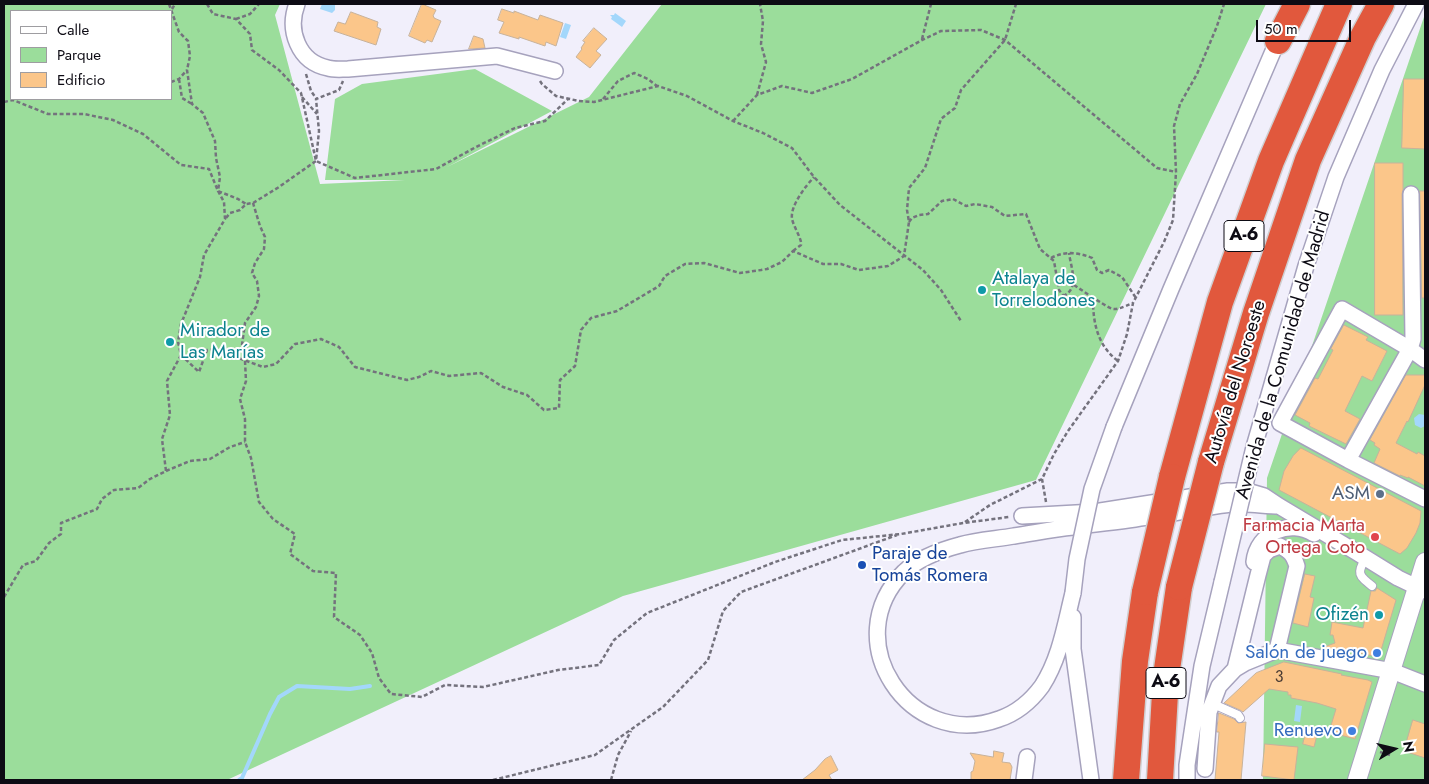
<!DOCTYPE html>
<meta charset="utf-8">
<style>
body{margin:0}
#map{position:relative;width:1429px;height:784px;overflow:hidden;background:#f1effb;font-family:Jost,sans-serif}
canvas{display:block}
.frame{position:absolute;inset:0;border:5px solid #0d0b14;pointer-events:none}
.legend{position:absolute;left:10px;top:10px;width:162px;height:90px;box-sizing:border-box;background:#fff;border:1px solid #9e9da1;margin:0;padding:6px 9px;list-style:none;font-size:15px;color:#0d0b14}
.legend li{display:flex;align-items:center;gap:10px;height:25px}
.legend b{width:25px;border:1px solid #9e9da1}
.north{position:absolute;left:1369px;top:724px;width:50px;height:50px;-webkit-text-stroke:4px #fff;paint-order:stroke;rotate:81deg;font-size:14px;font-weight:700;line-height:20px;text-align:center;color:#0d0b14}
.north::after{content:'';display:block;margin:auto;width:18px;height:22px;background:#0d0b14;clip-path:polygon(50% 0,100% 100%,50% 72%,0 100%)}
.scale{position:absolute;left:1256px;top:20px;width:95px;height:22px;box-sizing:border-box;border:2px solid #0d0b14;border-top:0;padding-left:6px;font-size:15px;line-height:18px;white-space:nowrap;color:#0d0b14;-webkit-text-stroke:4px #fff;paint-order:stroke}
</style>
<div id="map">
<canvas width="1429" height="784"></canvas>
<div class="frame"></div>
<ul class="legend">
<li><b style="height:6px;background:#fff"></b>Calle</li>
<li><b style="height:14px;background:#9bdd9b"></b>Parque</li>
<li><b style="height:14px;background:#fbc68a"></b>Edificio</li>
</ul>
<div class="north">N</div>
<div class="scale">50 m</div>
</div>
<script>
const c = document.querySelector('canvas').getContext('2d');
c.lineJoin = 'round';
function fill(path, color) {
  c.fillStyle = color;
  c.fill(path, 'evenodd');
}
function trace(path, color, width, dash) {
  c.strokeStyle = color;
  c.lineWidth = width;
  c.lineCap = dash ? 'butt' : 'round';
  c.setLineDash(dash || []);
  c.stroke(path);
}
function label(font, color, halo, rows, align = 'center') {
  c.font = font + ' Jost,sans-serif';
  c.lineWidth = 4;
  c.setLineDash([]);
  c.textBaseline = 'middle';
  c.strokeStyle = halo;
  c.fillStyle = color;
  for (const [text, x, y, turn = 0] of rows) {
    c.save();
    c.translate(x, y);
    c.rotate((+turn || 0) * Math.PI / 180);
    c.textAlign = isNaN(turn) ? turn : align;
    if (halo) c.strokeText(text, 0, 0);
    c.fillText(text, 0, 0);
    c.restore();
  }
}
fill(new Path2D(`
 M4,4H280L275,15L320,184L405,180H325L335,99L362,84L475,69L552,111L447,167L589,97L662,4H1266L1036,480L623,596L227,780H4ZM11,11H171V99H11Z
 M1425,14V780H1263L1267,478Z`), '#9bdd9b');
fill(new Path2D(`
 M322,4L335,5V10L332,13L320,9Z
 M615,13L626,21L622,27L611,19L612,17L610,15H614Z
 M565,23L571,25L566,39L560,37Z
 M1419,414L1425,415V426L1421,428L1415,425L1414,418Z
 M1296,705L1302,706L1300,722L1294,721Z`), '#a3d7fb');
trace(new Path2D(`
 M239,780L242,778L270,714L279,697L297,686L350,689L370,686`), '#a3d7fb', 4);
const building = new Path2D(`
 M422,4L436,10L433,16L434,17V18L441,21L432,42L427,40L425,43L409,36Z
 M502,9L514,13V11L538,20L540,15L563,23L556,46L546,42L545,46L519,37V39L499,33L504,22L498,20Z
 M351,12L378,22L377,27L381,29L376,45L334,31L338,22L345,24Z
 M594,28L607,39L596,51L601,55L590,68L576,57L582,49L581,48L585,42L583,41Z
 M474,36L483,39L485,48L469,49Z
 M1404,79H1425V149L1402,148Z
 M1375,163H1403V190L1402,194L1403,315H1375Z
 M1420,191H1425V298H1422Z
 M1344,325L1368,337L1366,340L1387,351L1372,381L1362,376L1345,411L1360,419L1346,444L1309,426L1310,423L1295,415L1315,378L1318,379L1333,350L1331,349Z
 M1406,375H1425V385L1408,422L1407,421L1396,443L1417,454L1418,452L1425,456V486L1408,477V478L1400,475V476L1374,463L1380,449L1374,445L1375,443L1370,440Z
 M1301,448L1421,511L1420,523L1416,533L1407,548L1400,554L1279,490L1284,471L1293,456Z
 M1305,574L1315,576L1310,597L1314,598L1308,627L1293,623Z
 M1377,588L1396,600L1379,657L1348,651V653L1321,648L1335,643L1333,635H1330L1332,622L1363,628L1371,591H1375Z
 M1284,662L1342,674L1341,675L1368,680L1372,682L1355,739L1329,732L1336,709L1317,703L1291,698V695H1288V692L1269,689L1243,712L1240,710L1224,703L1256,673Z
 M1219,713L1234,719L1238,723L1246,722L1241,780H1215L1219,732H1217Z
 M1413,720L1425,724V758L1404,751Z
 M1306,732L1317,735L1314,747L1303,744Z
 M1265,744L1298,747L1294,780L1262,776Z
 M994,751L1004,753L1002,762L1010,763L1012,767L1010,780H971V772L973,771L975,761L970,753L993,757Z
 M831,756L838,770L829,775L832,780H802L815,770L825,759Z`);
fill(building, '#fbc68a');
trace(building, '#c7b29b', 1);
const service = new Path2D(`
 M1366,558C1356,573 1359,576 1372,586
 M1211,703L1238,715L1240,718`);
const minor = new Path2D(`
 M297,4C287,30 298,62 328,68C334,70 341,69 348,69L497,56L555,71
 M1425,360L1410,349L1342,309L1280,423L1348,460L1425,499
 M1114,427L1171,289L1280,35
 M1254,447L1306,266L1336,177L1382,70L1416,4
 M1348,460L1410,349L1413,339L1411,194
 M1022,516L1094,512L1228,491H1247L1264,496L1279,506L1356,552L1398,578L1425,591
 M1254,562C1257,532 1290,519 1314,534
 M1073,593C1065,625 1060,658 1042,686C1031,701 1017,713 999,719C909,752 836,639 904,572C919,558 941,550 960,545C977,540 997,539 1014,536C1034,533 1053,529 1073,527C1093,524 1114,522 1135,519C1158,516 1181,512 1205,508C1218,506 1231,503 1244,504C1255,504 1267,506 1279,506
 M1073,617V649L1091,780
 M1235,669L1258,575L1263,556L1269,550L1280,546C1291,552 1293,554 1297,566L1277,650
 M1205,769L1209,712L1219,686L1235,669L1245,663L1277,650L1392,671L1425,684
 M1024,780L1027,757
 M1187,780V765L1202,666L1222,582`);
const tertiary = new Path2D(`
 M1357,780L1425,562`);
const motorway = new Path2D(`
 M1278,41L1297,4
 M1211,462L1256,313L1308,160L1363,37L1381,4
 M1172,477L1220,302L1271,161L1339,4
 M1126,780L1135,661L1145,592
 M1160,780L1166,676L1179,587`);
trace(service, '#a6a2bd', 10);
trace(minor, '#a6a2bd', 18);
trace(tertiary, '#a6a2bd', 20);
trace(motorway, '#cfced0', 29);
trace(new Path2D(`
 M169,4L179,32L188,41L190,56L187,70L192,104L203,113L215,141L216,158L220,177L218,191L224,202L225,219L204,255L200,277L181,324L178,342L181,355L199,372L207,350L216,349L225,357H236L263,367L276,364L295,344L321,339L339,347L355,367L407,380L419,377L431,371L449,376L481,373L503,387L527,395L544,410L559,408L560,380L575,366L581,330L591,318L617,311L659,286L665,276L685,264L704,263L740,273L761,270L767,269L782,262L793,251L823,264H841L859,270L888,266L904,256L909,222L907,210L909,188L925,168L941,119L955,108L961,90L1005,40L1016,4
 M207,4L213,14L236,19L250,34L252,50L279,70L301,93L316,161L355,178L436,169L476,147L515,128L545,121L568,99
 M172,9L175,4
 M236,19L250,14L259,4
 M922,39L931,4
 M306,74L311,91L316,98
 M179,79L182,98L192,104
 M540,81L542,84L556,96L579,101L594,102L658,86L687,96L733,121L763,133L792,148L814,177L840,205L923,270L941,290L961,321
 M171,82L179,79L187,70
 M757,95L766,62L761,44L763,21L760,4
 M302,97L317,114
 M603,99L618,81L634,73L648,79L657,86
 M4,102L13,100L48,114H84L113,120L143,134L181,165L209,169L218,191L238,199L246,204
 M733,121L757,95L782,86L812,93L852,79L922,40L941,31L981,30L1005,40L1157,168L1176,172
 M226,218L230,213L240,210L246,204L253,203L279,187L316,161L319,131L316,99L339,90L343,81
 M909,222L912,218L919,215L928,214L942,201L953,199L966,206L975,204L992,207L1005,216L1026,214L1040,249L1054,261L1059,290L1069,303L1095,299C1115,311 1111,312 1133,303
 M793,251L801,245V242C799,234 794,227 792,219C790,206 805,187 814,177
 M1051,258C1064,251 1078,252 1092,258L1097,270L1102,273L1109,270L1122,277L1136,298
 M1074,285L1095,299
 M1063,296C1080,289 1071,268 1069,253
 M1093,299C1093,324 1098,346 1118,361
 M236,357L242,345L245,323L256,307L259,296L257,281L252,273L255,263L264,249L265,237L260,226L253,203
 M245,361L246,381L240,399L245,419V442L251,458L259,502L273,519L295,534L290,554L313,571L336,573L334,617L360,635L372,653L379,678L391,694L422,697L445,685L483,687L558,670L599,665L614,640L647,613L775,562L842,540L901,534L963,523L1009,517
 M166,471L190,461L210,459L230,447L245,442
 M1046,502L1042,479L1054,454L1068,431L1118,361L1127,334L1133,303L1164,242L1173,220L1176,172L1174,126L1180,104L1197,74L1217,26L1224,4
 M965,522L990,505L1042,479
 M4,597L23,565L36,561L49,543L61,534V523L97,509L102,499L114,490L138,488L150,479L166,471L162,439L170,415L167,381L181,355
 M1380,752L1390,755
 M493,780L595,755L663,707L708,660L723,611L741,592L897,535
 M611,780L618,755L631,731`), '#74727d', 2.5, [4, 2.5]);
trace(service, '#fff', 8);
trace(minor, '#fff', 15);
trace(tertiary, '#fff', 18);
trace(motorway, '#e1583d', 26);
const minorBridge = new Path2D(`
 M1222,582L1254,447
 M1073,593L1077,559L1092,489L1114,427`);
const motorwayBridge = new Path2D(`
 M1179,587L1211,462
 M1145,592L1172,477`);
trace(minorBridge, '#a6a2bd', 18, []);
trace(motorwayBridge, '#cfced0', 29, []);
trace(minorBridge, '#fff', 15);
trace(motorwayBridge, '#e1583d', 26);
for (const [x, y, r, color] of [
 [982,290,5,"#0f9aa8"],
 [170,342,5,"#0f9aa8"],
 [1380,494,5,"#5c6f8a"],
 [1375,537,5,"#e0444e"],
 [862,565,5,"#1a4fb4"],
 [1379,615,5,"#0f9aa8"],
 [1377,653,5,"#3f7fe0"],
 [1352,731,5,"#3f7fe0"]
]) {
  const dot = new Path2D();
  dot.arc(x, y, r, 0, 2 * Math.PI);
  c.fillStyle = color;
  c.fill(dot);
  trace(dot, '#fff', 2);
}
label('16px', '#483a32', null, [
 ["3",1279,678]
]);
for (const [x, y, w] of [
 [1244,236,40],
 [1166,683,40]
]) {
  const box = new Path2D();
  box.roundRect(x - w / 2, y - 15.5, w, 31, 4);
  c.fillStyle = '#fff';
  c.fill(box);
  trace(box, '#0d0b14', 1);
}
label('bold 18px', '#0d0b14', null, [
 ["A-6",1244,236],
 ["A-6",1166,683]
]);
label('19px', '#0d838f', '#fff', [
 ["Atalaya de",992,279],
 ["Torrelodones",992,301],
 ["Mirador de",180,331],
 ["Las Marías",180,353],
 ["Ofizén",1369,615,"right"]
], 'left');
label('19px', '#0d0b14', '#fff', [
 ["Avenida de la Comunidad de Madrid",1284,355,-74],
 ["Autovía del Noroeste",1236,382,-73]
]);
label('19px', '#4e5e75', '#fff', [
 ["ASM",1370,494]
], 'right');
label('19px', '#be3a42', '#fff', [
 ["Farmacia Marta",1365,526],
 ["Ortega Coto",1365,548]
], 'right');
label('19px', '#164399', '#fff', [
 ["Paraje de",872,554],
 ["Tomás Romera",872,576]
], 'left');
label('19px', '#366cbe', '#fff', [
 ["Salón de juego",1367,653],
 ["Renuevo",1342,731]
], 'right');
</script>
